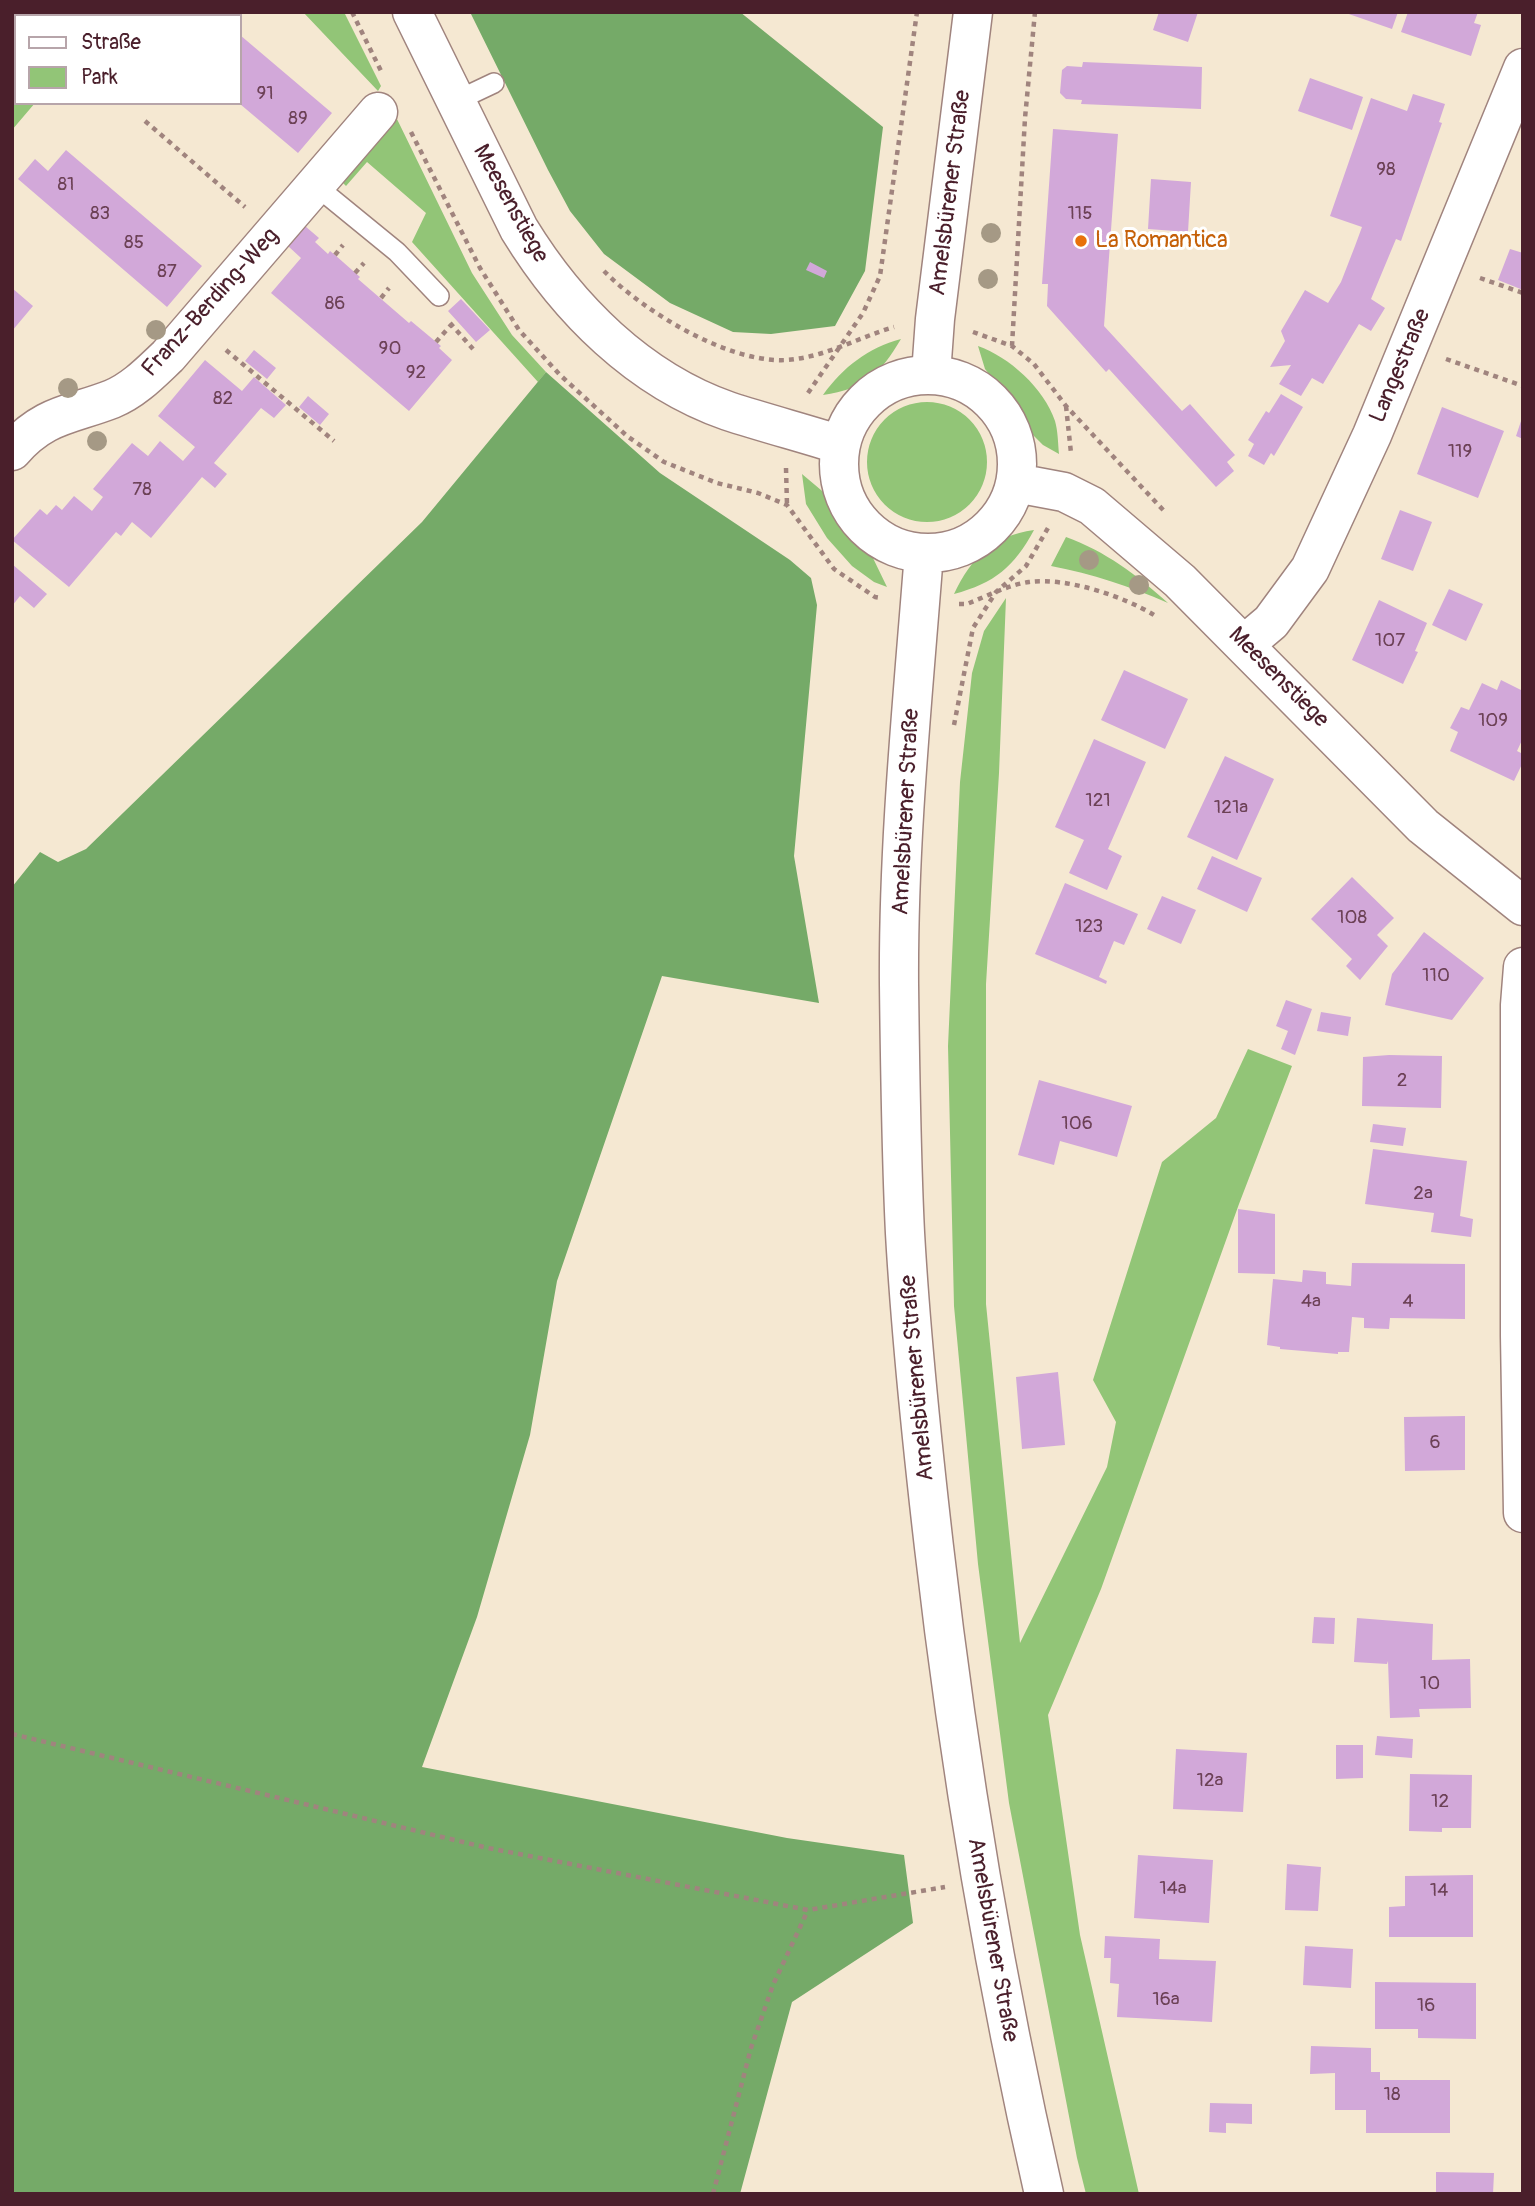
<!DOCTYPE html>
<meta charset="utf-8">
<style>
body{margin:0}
#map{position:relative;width:1535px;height:2206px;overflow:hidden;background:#f5e8d2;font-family:Pangolin,sans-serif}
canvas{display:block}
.frame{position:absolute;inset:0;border:14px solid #4a1f2b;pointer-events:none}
.legend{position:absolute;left:14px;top:14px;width:228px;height:91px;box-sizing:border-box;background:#fff;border:2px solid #b7a5aa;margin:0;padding:9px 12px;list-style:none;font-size:21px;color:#4a1f2b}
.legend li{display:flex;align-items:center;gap:14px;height:35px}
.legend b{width:35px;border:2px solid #b7a5aa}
</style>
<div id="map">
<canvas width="1535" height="2206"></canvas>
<div class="frame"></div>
<ul class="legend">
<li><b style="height:9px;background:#fff"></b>Straße</li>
<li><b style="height:19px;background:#92c577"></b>Park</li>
</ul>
</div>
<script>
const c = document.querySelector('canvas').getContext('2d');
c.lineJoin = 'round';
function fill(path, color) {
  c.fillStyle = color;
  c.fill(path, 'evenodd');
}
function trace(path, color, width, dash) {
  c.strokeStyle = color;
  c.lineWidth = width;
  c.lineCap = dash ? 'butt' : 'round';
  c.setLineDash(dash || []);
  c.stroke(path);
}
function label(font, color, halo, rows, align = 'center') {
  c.font = font + ' Pangolin,sans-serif';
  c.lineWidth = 6;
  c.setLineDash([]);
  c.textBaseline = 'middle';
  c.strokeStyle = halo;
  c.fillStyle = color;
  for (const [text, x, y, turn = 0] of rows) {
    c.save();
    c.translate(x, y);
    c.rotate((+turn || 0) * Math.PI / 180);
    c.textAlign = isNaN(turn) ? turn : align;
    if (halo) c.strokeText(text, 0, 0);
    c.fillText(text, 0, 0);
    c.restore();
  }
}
fill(new Path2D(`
 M12,12H113L110,16H16V103H35L12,130Z
 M303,12H344L381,86L378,91Z
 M396,117L472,273L512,335L546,372L538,382L412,242L426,213L367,162L346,186L342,182Z
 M901,339C880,374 865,389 823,395C843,367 868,348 901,339Z
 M978,346C1009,357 1044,388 1055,421C1058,431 1058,444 1059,454L1043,445L1028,430L1015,406L985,369Z
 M867 462a60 60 0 1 1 120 0a60 60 0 1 1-120 0Z
 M802,474L834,501L848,529L872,556L887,587L874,582L852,566L827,538L806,504Z
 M1034,530C1014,567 995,583 954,594C972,557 992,536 1034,530Z
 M1066,537C1105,551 1137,575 1168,603C1129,586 1093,574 1051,566Z
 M1006,598L999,773L986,984V1304L1020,1643L1107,1467L1116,1422L1093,1380L1162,1162L1216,1118L1248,1049L1292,1066L1239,1204L1101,1589L1048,1715L1080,1935L1139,2194H1086L1077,2158L1009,1803L978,1564L954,1306L948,1046L960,782L972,673L984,631Z`), '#92c577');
fill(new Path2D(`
 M470,12H740L883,127L865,271L835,326L771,334L733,332L670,303L604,254L570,211L548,170Z
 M546,372L660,473L790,560L811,578L817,605L794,856L819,1003L662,976L557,1281L530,1435L477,1617L422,1767L787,1838L904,1855L913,1923L792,2002L740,2194H12V887L40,852L58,862L86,849L422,522Z`), '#75aa68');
fill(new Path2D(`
 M174,12H214L218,16H178Z
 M1159,12H1198L1188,42L1153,30Z
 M1343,12H1398L1392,29Z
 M1408,12H1478L1474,23L1481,25L1471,56L1401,32Z
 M240,35L332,113L298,153L240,104Z
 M1083,62L1202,67L1201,109L1081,104L1082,100L1066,99L1060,93L1062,70L1067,66L1082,67Z
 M1310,78L1363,97L1352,130L1298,111Z
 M1413,94L1445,104L1439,122L1442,123L1401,241L1396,239L1371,299L1385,308L1371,331L1359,324L1323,384L1312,378L1301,396L1279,384L1291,365L1270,367L1285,341L1281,331L1305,290L1328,303L1341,282L1355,246L1362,227L1330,216L1371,98L1407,111Z
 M1053,129L1118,134L1104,326L1182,411L1190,404L1235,455L1227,462L1234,471L1216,487L1109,369L1106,372L1047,306L1048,284H1042Z
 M66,150L202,266L167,307L18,179L35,159L48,171Z
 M1151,179L1191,182L1188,232L1148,229Z
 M305,226L319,238L315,242L328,254L330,251L335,255L360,277L358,279L409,323L411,321L441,346L439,348L452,360L409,411L271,293L301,258L288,246Z
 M1510,249L1523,253V290L1498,280Z
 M810,262L827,271L824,278L806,270Z
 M12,288L33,306L12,331Z
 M461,299L490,330L476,342L448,311Z
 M254,350L276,368L267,379L245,361Z
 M205,360L242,391L254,377L286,405L274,418L261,408L214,463L227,474L215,488L202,477L151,538L132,522L121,536L116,532L69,587L12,540L40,509L47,515L56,505L62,510L74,496L92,511L103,497L93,489L132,443L148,456L160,441L183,461L195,447L158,416Z
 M1281,394L1303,407L1274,456L1271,453L1264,465L1248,456L1254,444L1248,440L1266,411L1269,413Z
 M308,396L329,414L320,425L299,407Z
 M1442,407L1504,431L1478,498L1417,474Z
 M1522,418H1523V439L1516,436Z
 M1400,510L1432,522L1413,571L1381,559Z
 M12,564L47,594L34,608L20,596L12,606Z
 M1449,589L1483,604L1466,641L1432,625Z
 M1379,600L1427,623L1415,651L1418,652L1403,684L1352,660Z
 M1124,670L1188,699L1165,749L1101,720Z
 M1501,680L1523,691V738L1517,751L1523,754V762L1514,781L1450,751L1458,732L1450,728L1461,707L1469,710L1482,683L1497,690Z
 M1094,739L1146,762L1108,849L1122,856L1107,890L1069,873L1084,840L1055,827Z
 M1225,756L1274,779L1237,860L1187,837Z
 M1212,856L1262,878L1247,912L1197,889Z
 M1352,877L1394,918L1377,935L1388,946L1360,980L1346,966L1352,959L1311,919Z
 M1065,883L1138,914L1124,945L1114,941L1099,977L1107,981L1106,984L1035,954Z
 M1162,896L1196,910L1181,944L1147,929Z
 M1424,932L1484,978L1452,1020L1385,1005L1392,974Z
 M1286,1000L1312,1009L1295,1055L1281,1049L1288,1031L1276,1026Z
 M1321,1012L1351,1017L1348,1036L1317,1031Z
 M1389,1055L1442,1056L1441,1108L1362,1106L1363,1057Z
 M1039,1080L1132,1106L1117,1157L1060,1141L1054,1165L1018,1155Z
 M1373,1124L1406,1128L1403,1146L1370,1142Z
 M1373,1149L1467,1161L1460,1216L1473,1219L1471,1237L1431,1232L1434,1213L1365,1204Z
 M1238,1209L1275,1214V1274L1238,1273Z
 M1352,1263L1465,1264V1319L1390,1318L1389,1329L1364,1328V1318L1352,1317L1349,1352H1338V1354L1280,1349V1347L1267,1345L1273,1279L1302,1282L1303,1270L1326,1272V1284L1351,1286Z
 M1058,1372L1065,1445L1022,1449L1016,1377Z
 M1465,1416V1470L1405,1471L1404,1417Z
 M1314,1617L1335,1618L1334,1644L1312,1643Z
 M1357,1618L1433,1624L1432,1660L1470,1659L1471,1708L1419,1709L1420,1717L1390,1718L1388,1661L1387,1664L1354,1662Z
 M1377,1736L1413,1739L1412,1758L1375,1755Z
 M1336,1745H1363V1778L1336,1779Z
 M1176,1749L1247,1753L1243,1812L1173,1809Z
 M1410,1774L1472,1775L1471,1828H1442V1832L1409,1831Z
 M1138,1855L1213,1860L1209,1923L1134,1918Z
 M1287,1864L1321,1867L1318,1911L1285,1910Z
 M1473,1875V1937H1389V1907L1405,1906V1876Z
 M1105,1936L1160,1939L1159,1959L1216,1961L1212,2022L1117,2017L1119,1984L1110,1983L1111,1958H1104Z
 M1305,1946L1353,1949L1351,1988L1303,1985Z
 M1375,1982L1476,1983V2039L1418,2038V2029H1375Z
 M1311,2046L1371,2048V2072H1380V2080H1450V2133H1366V2110H1335V2073L1310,2074Z
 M1210,2103L1252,2104V2124L1226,2123V2133L1209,2132Z
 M1436,2172L1494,2173L1493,2194H1436Z`), '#d2a8d9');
const lane = new Path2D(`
 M456,101L494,83
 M315,185L397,252L439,296`);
const street = new Path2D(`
 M12,451C44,414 71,415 112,399C134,390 151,372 168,356L378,112
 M1245,644L1271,622L1310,569L1372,435L1523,68
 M1523,967L1520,1005V1336L1523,1513`);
const secondary = new Path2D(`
 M412,12L519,229C568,309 639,380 728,411C765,423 803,433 841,445
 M931,374L935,319L973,12
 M839 464a89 89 0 1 1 178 0a89 89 0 1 1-178 0Z
 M1016,483L1064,492L1092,506L1180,581L1423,826L1523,906
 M924,553C913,696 898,841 899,984C900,1067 901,1151 905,1233C911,1338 922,1443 934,1547C959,1765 995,1980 1044,2194`);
trace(lane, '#a0847e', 22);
trace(street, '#a0847e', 41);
trace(secondary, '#a0847e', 41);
trace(new Path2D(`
 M352,12L381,71
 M145,121L245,207
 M411,132L480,268L519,330L560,375L627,436L664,462L717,483L758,493L787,505L834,569L875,597L881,598
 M335,255L343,245
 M604,271C644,312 736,369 796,359C831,354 860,337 894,327
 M355,273L364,263
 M1480,278L1523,293
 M381,298L389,288
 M450,323L473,349
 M973,332L1012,346L1034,364L1066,406L1165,512
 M436,342L451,325
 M1012,346L1025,118L1035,12
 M226,350L334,441
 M1446,359L1523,386
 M808,393L863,313L880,276L917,12
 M1066,406L1071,453
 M786,468L787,505
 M959,604H967C987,596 1008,585 1029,582C1066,577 1123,596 1154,615
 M954,725L973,628L996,592L1026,566L1048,528
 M12,1734L488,1848L808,1910L945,1887
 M713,2194L751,2048L773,1985L808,1910`), '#a0847e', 4.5, [5, 5]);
trace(lane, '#fff', 19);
trace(street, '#fff', 38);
trace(secondary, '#fff', 38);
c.fillStyle = '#a59985';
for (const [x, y] of [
 [991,233],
 [988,279],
 [156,330],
 [68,388],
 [97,441],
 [1089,560],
 [1139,585]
]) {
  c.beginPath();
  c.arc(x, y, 10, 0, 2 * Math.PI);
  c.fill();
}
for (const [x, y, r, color] of [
 [1081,241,7,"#e8710a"]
]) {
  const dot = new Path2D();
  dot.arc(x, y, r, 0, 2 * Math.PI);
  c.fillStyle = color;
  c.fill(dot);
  trace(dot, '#fff', 2.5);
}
label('19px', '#6c4156', null, [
 ["91",265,94],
 ["89",298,119],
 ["98",1386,170],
 ["81",66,185],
 ["83",100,214],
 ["115",1080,214],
 ["85",134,243],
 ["87",167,272],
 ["86",335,304],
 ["90",390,349],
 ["92",416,373],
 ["82",223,399],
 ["119",1460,452],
 ["78",142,490],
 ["107",1390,641],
 ["109",1493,721],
 ["121",1098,801],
 ["121a",1231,808],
 ["108",1352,918],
 ["123",1089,927],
 ["110",1436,976],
 ["2",1402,1081],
 ["106",1077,1124],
 ["2a",1423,1194],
 ["4a",1311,1302],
 ["4",1408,1302],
 ["6",1435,1443],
 ["10",1430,1684],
 ["12a",1210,1781],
 ["12",1440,1802],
 ["14a",1173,1889],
 ["14",1439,1891],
 ["16a",1166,2000],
 ["16",1426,2006],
 ["18",1392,2095]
]);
label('23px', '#4a1f2b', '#fff', [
 ["Amelsbürener Straße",951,193,-83],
 ["Meesenstiege",510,204,61],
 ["Franz-Berding-Weg",211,303,-48],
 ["Langestraße",1401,366,-67],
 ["Meesenstiege",1278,678,45],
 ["Amelsbürener Straße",907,812,-87],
 ["Amelsbürener Straße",918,1378,-95],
 ["Amelsbürener Straße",992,1940,80]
]);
label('23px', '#c56008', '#fff', [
 ["La Romantica",1095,241]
], 'left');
</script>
